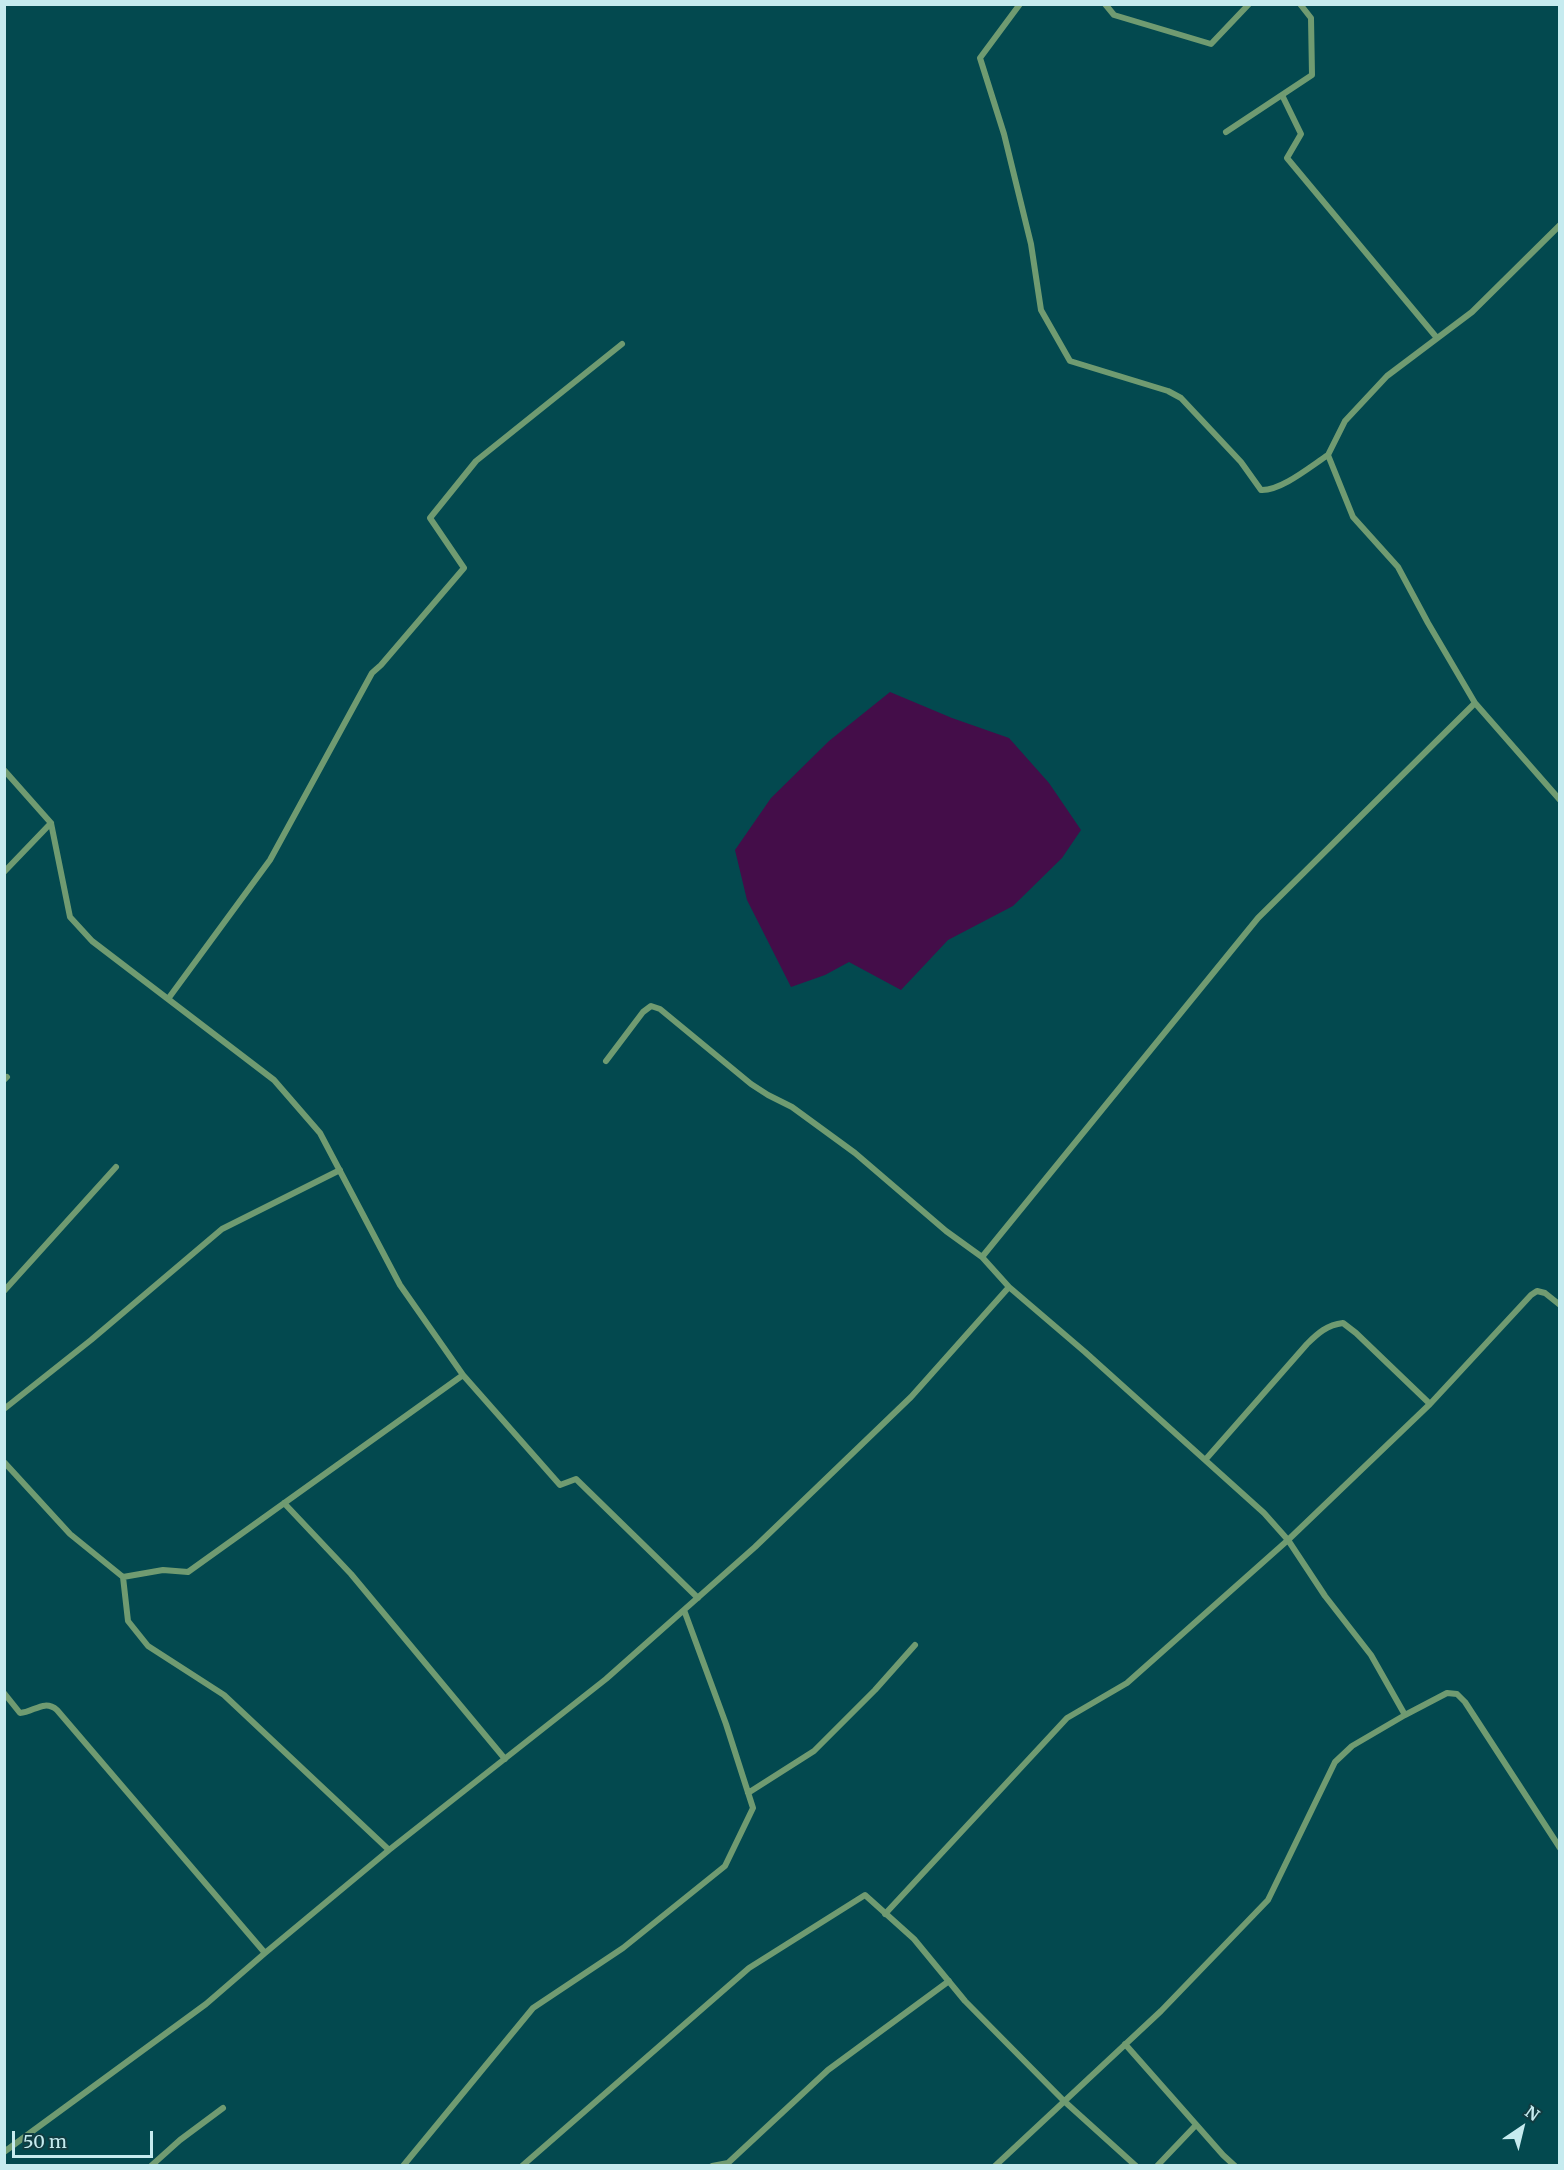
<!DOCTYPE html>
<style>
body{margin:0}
#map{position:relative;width:1564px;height:2170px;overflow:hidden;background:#03494f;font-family:Merriweather,serif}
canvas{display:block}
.frame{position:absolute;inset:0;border:6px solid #c6ebef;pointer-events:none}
.north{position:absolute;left:1492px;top:2098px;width:60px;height:60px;-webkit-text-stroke:4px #113c41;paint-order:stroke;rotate:35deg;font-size:16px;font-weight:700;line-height:24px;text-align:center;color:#c6ebef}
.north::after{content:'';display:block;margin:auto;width:21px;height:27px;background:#c6ebef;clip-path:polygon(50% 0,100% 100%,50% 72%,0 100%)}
.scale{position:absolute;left:12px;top:2131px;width:141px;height:27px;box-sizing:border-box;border:3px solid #c6ebef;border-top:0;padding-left:8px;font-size:18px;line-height:21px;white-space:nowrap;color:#c6ebef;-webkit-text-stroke:4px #113c41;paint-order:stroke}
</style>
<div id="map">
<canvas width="1564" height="2170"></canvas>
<div class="frame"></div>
<div class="north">N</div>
<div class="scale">50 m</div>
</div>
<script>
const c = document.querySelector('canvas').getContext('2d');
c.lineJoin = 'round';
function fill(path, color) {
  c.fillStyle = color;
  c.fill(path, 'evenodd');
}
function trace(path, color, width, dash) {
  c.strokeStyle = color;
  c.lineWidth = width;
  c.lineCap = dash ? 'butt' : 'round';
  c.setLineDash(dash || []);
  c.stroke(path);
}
fill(new Path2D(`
 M890,692L952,718L1009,738L1049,783L1081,830L1062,858L1013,906L948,940L901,990L849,962L825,975L791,987L747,900L735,850L771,798L829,741Z`), '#440d49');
trace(new Path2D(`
 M1020,4L980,58L1004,134L1031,244L1041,310L1070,361L1168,391L1181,398L1241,462L1261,490C1281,491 1311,466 1328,455L1353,517L1398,567L1428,623L1475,703L1560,800
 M1105,4L1114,15L1211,44L1249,4
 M1282,95L1301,134L1287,158L1437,338
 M1226,132L1312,75L1311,18L1300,4
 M1328,455L1345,421L1387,376L1472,312L1560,225
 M4,770L51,823L70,917L92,941L274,1080L320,1133L400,1285L463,1375L560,1485L576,1479L698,1598
 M4,872L51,823
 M168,999L270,860L372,673L381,665L464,568L430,518L476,461L622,344
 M606,1061L643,1012L651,1006L660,1009L751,1084L768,1095L792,1107L855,1153L946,1231L982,1257
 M4,1080L7,1077
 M1009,1287L1085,1352L1264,1513L1288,1540L1325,1596L1371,1655L1405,1715
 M4,1291L116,1167
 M4,1409L91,1340L222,1229L340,1170
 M1206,1459L1307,1344C1318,1333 1327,1325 1343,1323L1356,1333L1430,1404
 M4,1462L70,1534L123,1577L163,1570L188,1572L463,1375
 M284,1503L351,1574L505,1759
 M123,1577L128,1621L148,1646L224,1695L389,1850
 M4,1693L20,1713C34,1712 44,1699 57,1710L265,1953
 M748,1793L814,1751L875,1690L915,1645
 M885,1914L1067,1718L1127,1683L1288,1540L1430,1404L1531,1295L1537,1291L1545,1293L1560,1305
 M1125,2044L1223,2155L1235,2166
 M4,2152L206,2004L265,1953L389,1850L606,1679L755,1547L911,1397L1009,1287L982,1257L1258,918L1475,703
 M151,2166L180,2140L223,2108
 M403,2166L533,2008L623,1948L725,1866L753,1808L726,1724L684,1610
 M522,2166L749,1968L865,1895L914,1939L965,2001L1064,2101L1136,2166
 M712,2166L728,2163L828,2070L949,1981
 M995,2166L1161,2011L1268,1900L1335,1762L1352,1746L1405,1715L1447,1693L1457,1694L1465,1702L1560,1848
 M1157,2166L1196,2125`), '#709b71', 6);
</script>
